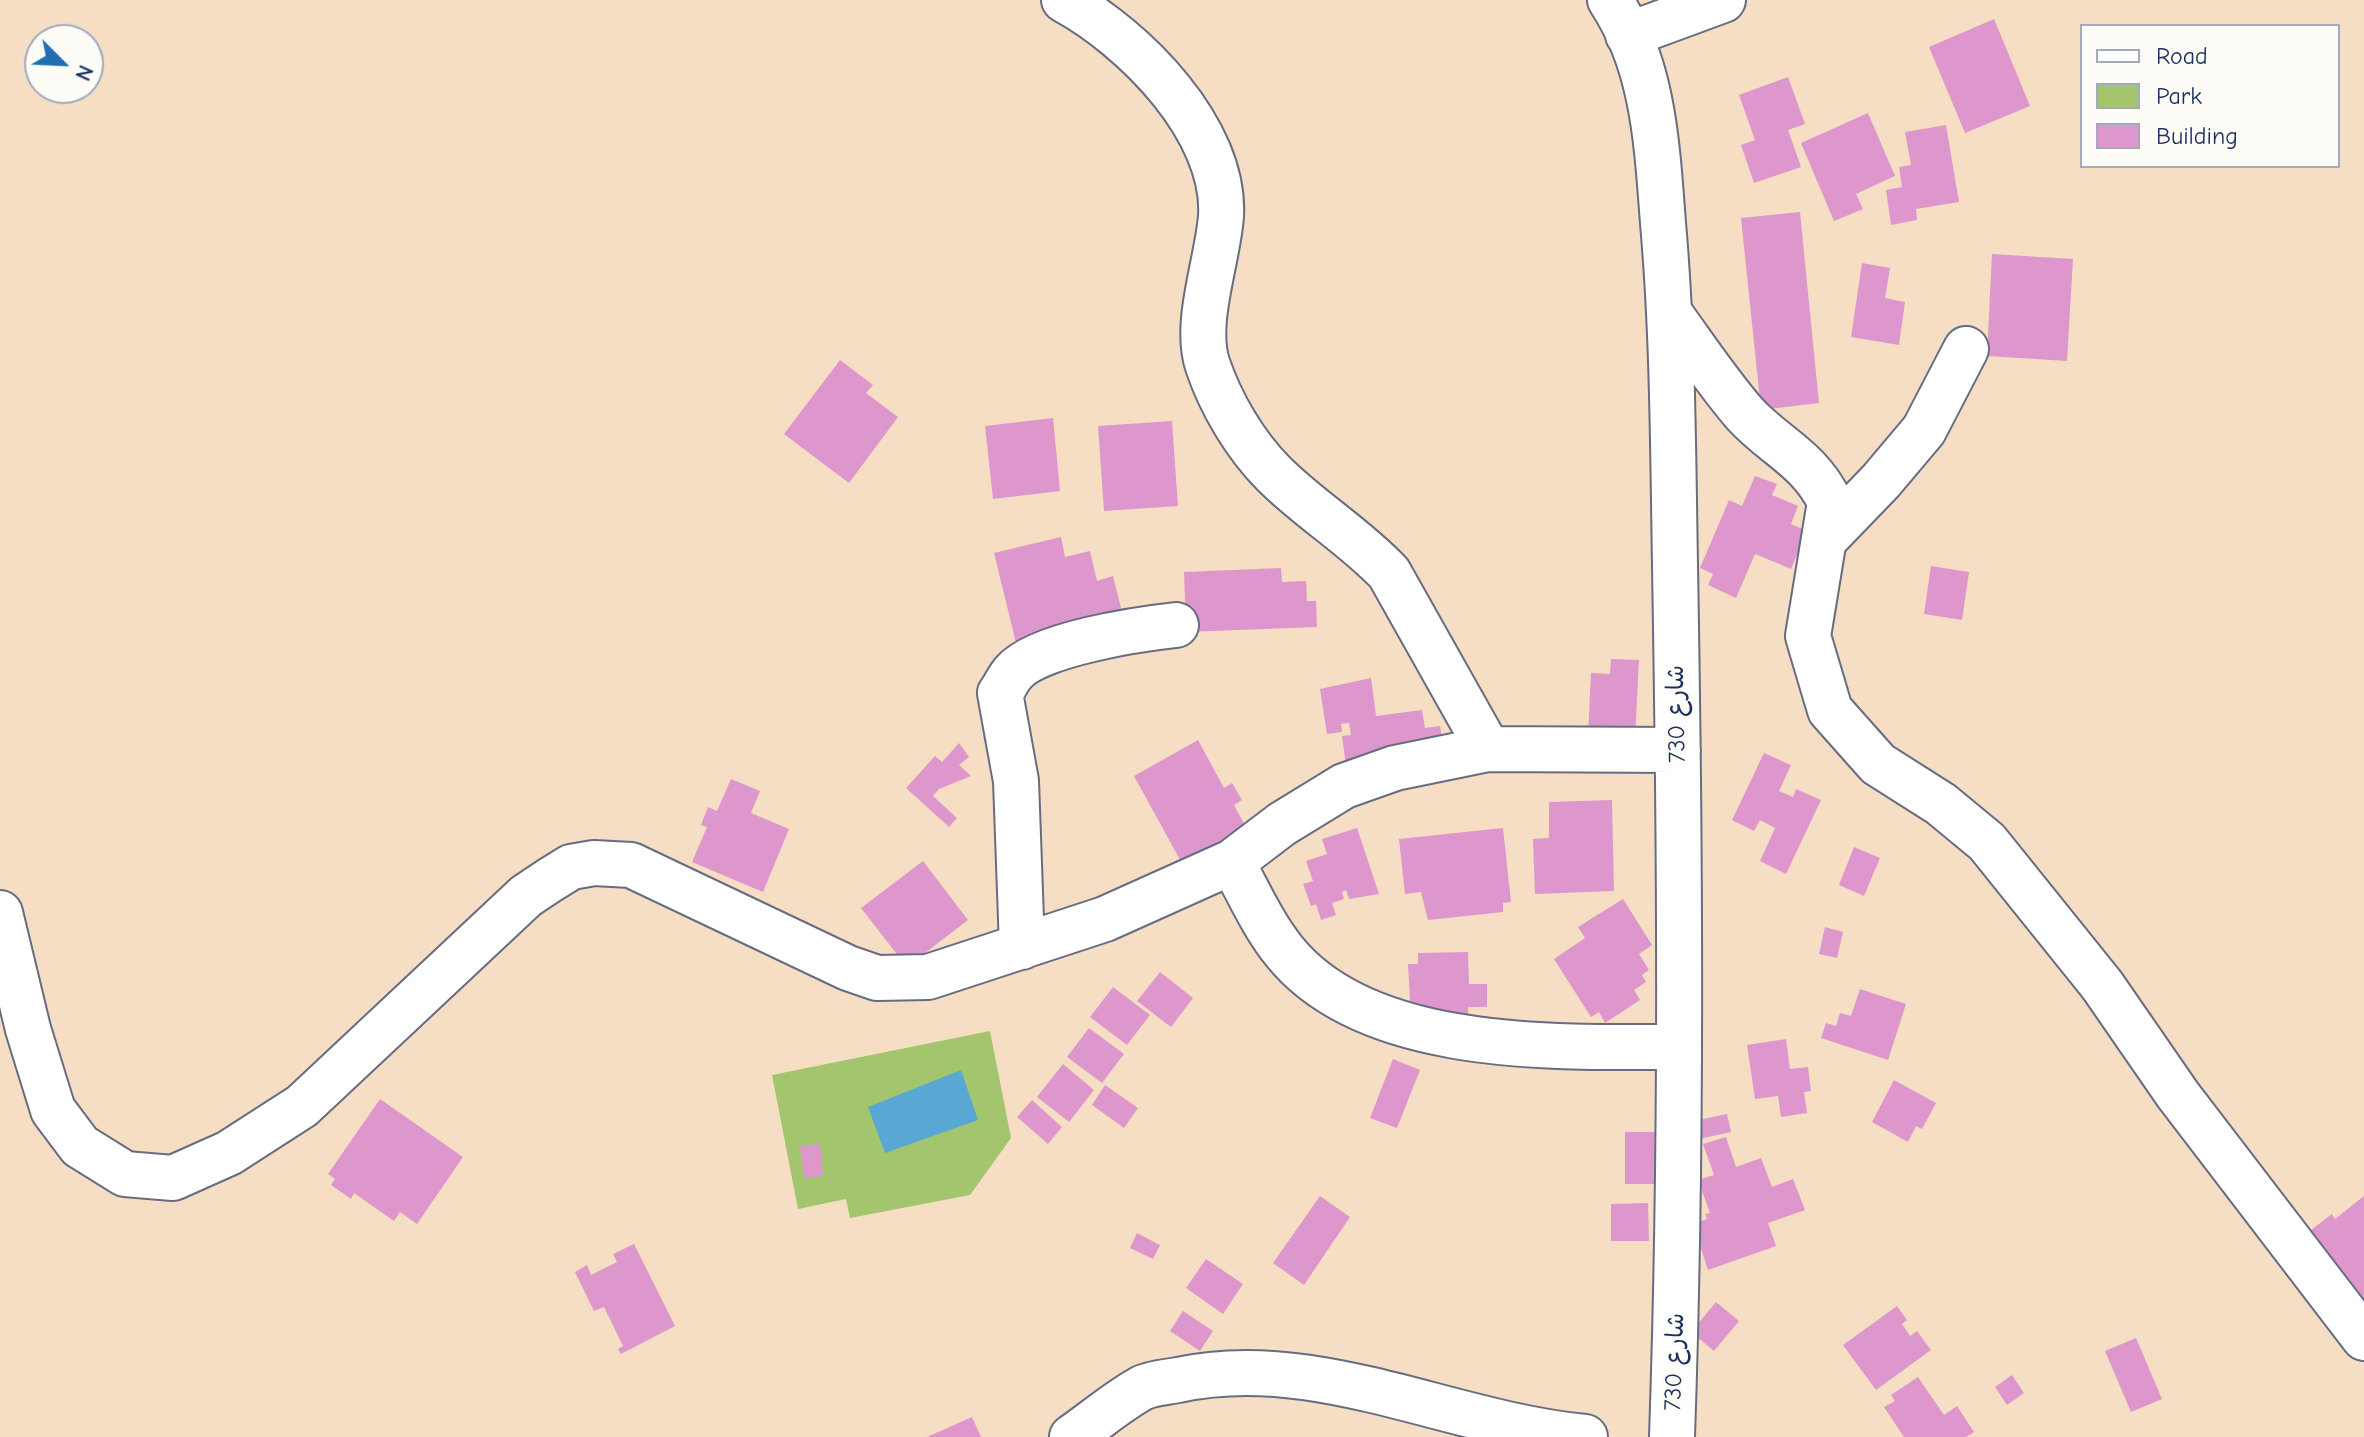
<!DOCTYPE html>
<meta charset="utf-8">
<style>
body{margin:0}
#map{position:relative;width:2364px;height:1437px;overflow:hidden;background:#f5dec3;font-family:"Comic Neue",sans-serif}
canvas{display:block}
.legend{position:absolute;left:2080px;top:24px;width:260px;height:144px;box-sizing:border-box;background:#fdfcf7;border:2px solid #a3aaba;margin:0;padding:10px 14px;list-style:none;font-size:24px;color:#1b2f5e}
.legend li{display:flex;align-items:center;gap:16px;height:40px}
.legend b{width:40px;border:2px solid #a3aaba}
.north{position:absolute;left:24px;top:24px;width:80px;height:80px;box-sizing:border-box;background:#fdfcf7;border:2px solid #a3aaba;border-radius:50%;rotate:114deg;font-size:22px;font-weight:700;line-height:32px;text-align:center;color:#1b2f5e}
.north::after{content:'';display:block;margin:auto;width:28px;height:36px;background:#1f6fb2;clip-path:polygon(50% 0,100% 100%,50% 72%,0 100%)}
</style>
<div id="map">
<canvas width="2364" height="1437"></canvas>
<ul class="legend">
<li><b style="height:10px;background:#fff"></b>Road</li>
<li><b style="height:22px;background:#a2c56e"></b>Park</li>
<li><b style="height:22px;background:#dd97cc"></b>Building</li>
</ul>
<div class="north">N</div>
</div>
<script>
const c = document.querySelector('canvas').getContext('2d');
c.lineJoin = 'round';
function fill(path, color) {
  c.fillStyle = color;
  c.fill(path, 'evenodd');
}
function trace(path, color, width, dash) {
  c.strokeStyle = color;
  c.lineWidth = width;
  c.lineCap = dash ? 'butt' : 'round';
  c.setLineDash(dash || []);
  c.stroke(path);
}
function label(font, color, halo, rows, align = 'center') {
  c.font = font + ' "Comic Neue","Playpen Sans Arabic",sans-serif';
  c.lineWidth = 6;
  c.setLineDash([]);
  c.textBaseline = 'middle';
  c.strokeStyle = halo;
  c.fillStyle = color;
  for (const [text, x, y, turn = 0] of rows) {
    c.save();
    c.translate(x, y);
    c.rotate((+turn || 0) * Math.PI / 180);
    c.textAlign = isNaN(turn) ? turn : align;
    if (halo) c.strokeText(text, 0, 0);
    c.fillText(text, 0, 0);
    c.restore();
  }
}
fill(new Path2D(`
 M990,1031L1011,1138L970,1195L850,1218L846,1199L798,1209L772,1075Z`), '#a2c56e');
fill(new Path2D(`
 M961,1070L978,1120L885,1153L868,1107Z`), '#58a8d3');
fill(new Path2D(`
 M1994,19L2030,106L1965,133L1929,47Z
 M1788,77L1805,124L1788,130L1801,167L1754,183L1741,145L1755,140L1739,95Z
 M1868,113L1895,176L1856,194L1863,209L1834,221L1801,143Z
 M1946,125L1959,202L1916,209L1917,220L1891,225L1886,190L1902,187L1899,167L1911,165L1905,132Z
 M1800,212L1819,403L1761,410L1741,218Z
 M1992,254L2073,259L2067,361L1987,356Z
 M1862,263L1890,268L1885,298L1905,302L1899,345L1851,337Z
 M840,360L873,385L866,393L898,417L849,483L784,434Z
 M1053,418L1060,491L993,499L985,426Z
 M1172,421L1178,506L1104,511L1098,426Z
 M1755,476L1777,484L1772,495L1798,506L1791,524L1807,531L1791,569L1755,554L1736,598L1708,585L1713,574L1700,568L1729,500L1742,506Z
 M1061,537L1065,557L1090,551L1097,581L1113,576L1123,616L1016,643L994,553Z
 M1931,566L1969,572L1962,620L1924,614Z
 M1281,568L1282,582L1306,581L1307,601H1316L1317,627L1186,632L1184,572Z
 M1611,659L1639,660L1635,738L1588,736L1591,673L1610,674Z
 M1371,678L1376,716L1422,710L1425,728L1440,726L1444,752L1346,766L1342,736L1351,735L1349,723L1341,724L1342,732L1327,734L1320,689Z
 M1198,740L1224,788L1232,783L1242,800L1234,805L1248,831L1184,867L1134,776Z
 M959,743L969,757L959,765L971,776L939,789L933,796L957,818L949,827L906,788L935,756L942,762Z
 M1764,753L1791,765L1779,791L1793,797L1796,789L1821,800L1786,874L1760,861L1775,828L1760,820L1754,831L1732,820Z
 M731,779L760,791L751,813L789,829L763,892L692,862L707,827L701,825L708,807L717,811Z
 M1612,800L1614,891L1535,894L1533,839L1549,838V802Z
 M1357,828L1379,894L1349,899L1346,890L1342,892L1344,899L1332,903L1336,915L1321,920L1316,904L1311,906L1303,884L1313,881L1306,861L1327,854L1322,839Z
 M1503,828L1511,902L1503,903V912L1428,920L1421,892L1405,894L1399,839Z
 M1854,847L1880,858L1864,896L1839,885Z
 M923,861L968,920L907,967L861,908Z
 M1623,899L1652,945L1639,954L1649,970L1642,975L1646,982L1634,990L1640,1000L1605,1023L1599,1012L1591,1017L1554,959L1585,938L1578,927Z
 M1825,927L1843,932L1837,958L1819,954Z
 M1468,952L1469,984H1487V1007H1468V1022L1411,1018L1408,964H1418V953Z
 M1160,972L1193,998L1171,1027L1137,1001Z
 M1113,987L1150,1015L1127,1045L1090,1017Z
 M1860,989L1906,1004L1888,1060L1821,1038L1826,1023L1836,1026L1840,1013L1851,1016Z
 M1089,1028L1124,1054L1102,1083L1067,1057Z
 M1786,1039L1790,1069L1808,1067L1811,1091L1804,1092L1807,1113L1781,1117L1778,1096L1755,1099L1747,1045Z
 M1393,1059L1420,1070L1397,1128L1370,1118Z
 M1063,1064L1094,1090L1069,1122L1037,1097Z
 M1894,1080L1936,1103L1922,1129L1916,1126L1908,1142L1872,1122Z
 M1105,1085L1138,1108L1124,1128L1092,1105Z
 M380,1099L463,1157L417,1224L400,1212L394,1221L354,1193L351,1199L331,1185L335,1179L328,1174Z
 M1032,1100L1062,1127L1048,1144L1017,1117Z
 M1727,1114L1731,1132L1699,1139L1694,1121Z
 M1625,1132H1656V1184H1625Z
 M1726,1137L1736,1167L1761,1158L1772,1187L1793,1179L1805,1210L1768,1223L1776,1246L1708,1270L1693,1224L1707,1219L1705,1214L1710,1213L1698,1180L1714,1175L1703,1144Z
 M820,1144L823,1176L804,1178L800,1146Z
 M1320,1196L1350,1217L1304,1285L1273,1263Z
 M2364,1196V1299L2311,1230L2332,1214L2335,1219Z
 M1648,1203L1649,1241H1611V1204Z
 M1137,1233L1160,1245L1153,1259L1130,1248Z
 M634,1244L675,1326L621,1354L618,1349L623,1346L604,1307L594,1311L575,1272L587,1265L591,1275L617,1262L613,1254Z
 M1206,1259L1243,1284L1223,1314L1186,1288Z
 M1716,1302L1739,1321L1714,1351L1691,1332Z
 M1897,1306L1907,1320L1902,1324L1910,1336L1917,1331L1931,1350L1876,1390L1843,1345Z
 M1183,1311L1213,1331L1200,1351L1170,1331Z
 M2136,1338L2162,1399L2131,1412L2105,1351Z
 M2012,1375L2024,1393L2007,1405L1995,1387Z
 M1918,1377L1944,1415L1957,1406L1974,1432L1966,1437H1904L1884,1407L1895,1401L1891,1395Z
 M972,1417L981,1437H927Z`), '#dd97cc');
const minor = new Path2D(`
 M1064,0C1134,38 1226,130 1221,216C1218,260 1193,324 1208,366C1221,404 1245,445 1274,474C1310,510 1354,536 1389,573L1488,749L1678,750
 M1610,0C1654,66 1657,146 1663,223C1673,337 1673,451 1675,565C1680,856 1682,1146 1672,1437
 M1628,35L1723,0
 M1671,315C1695,348 1718,383 1745,414C1774,446 1809,458 1830,502L1808,636L1830,710L1878,764L1941,804L1987,842L2102,985L2178,1095L2364,1338
 M1827,537L1881,481L1924,430L1966,349
 M1232,862C1248,891 1263,925 1284,951C1367,1055 1560,1047 1679,1047
 M0,913L28,1029L53,1110L80,1146L125,1174L173,1178L229,1153L302,1106L526,896L550,880L571,867L594,863L631,865L848,968L877,978L928,977L1105,919L1232,862L1282,824L1344,786L1395,768L1488,749
 M1022,947L1016,781L1000,693C1005,687 1008,678 1014,672C1038,644 1139,629 1176,625
 M1072,1437C1095,1421 1118,1401 1142,1388C1152,1383 1167,1382 1178,1380C1315,1350 1449,1424 1585,1437`);
trace(minor, '#676c81', 48);
trace(minor, '#fff', 44);
label('24px', '#1b2f5e', '#fdfcf7', [
 ["شارع 730",1677,714,-91],
 ["شارع 730",1675,1362,-88]
]);
</script>
